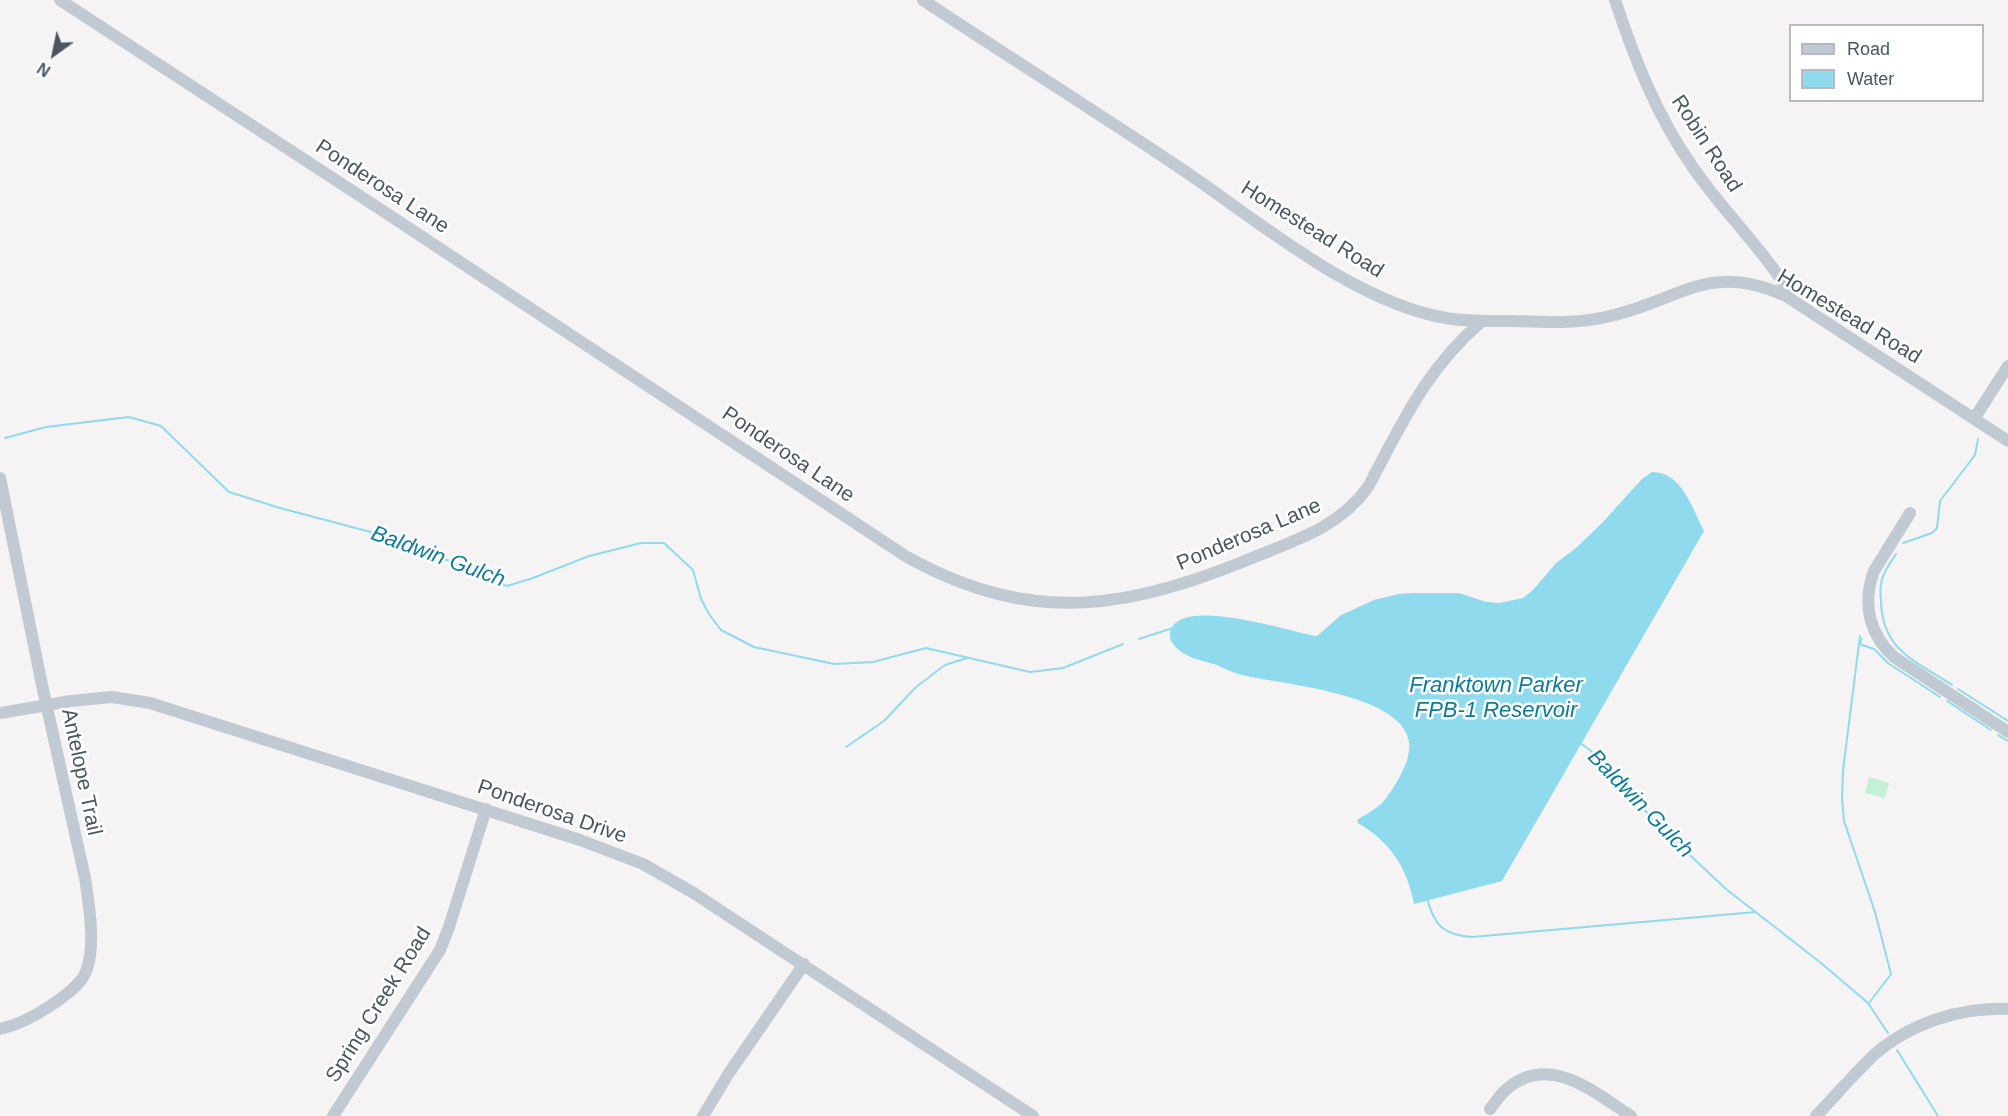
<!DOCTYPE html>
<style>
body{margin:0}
#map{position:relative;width:2008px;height:1116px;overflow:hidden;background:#f5f3f3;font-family:Arial,sans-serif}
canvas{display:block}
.legend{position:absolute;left:1789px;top:24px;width:195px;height:78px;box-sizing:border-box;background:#fff;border:2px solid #b7bbc0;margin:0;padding:8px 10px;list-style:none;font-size:18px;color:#4a5661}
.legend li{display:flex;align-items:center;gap:12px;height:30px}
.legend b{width:30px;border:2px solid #b7bbc0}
.north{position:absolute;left:24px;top:24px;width:60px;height:60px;-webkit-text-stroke:4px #fff;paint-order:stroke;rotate:213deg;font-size:16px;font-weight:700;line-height:24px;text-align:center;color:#4a5661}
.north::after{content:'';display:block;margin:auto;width:21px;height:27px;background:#4a5661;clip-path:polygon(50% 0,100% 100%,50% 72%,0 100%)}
</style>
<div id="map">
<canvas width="2008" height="1116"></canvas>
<ul class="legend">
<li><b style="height:8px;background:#c1cad2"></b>Road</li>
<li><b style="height:16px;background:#90daee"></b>Water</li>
</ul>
<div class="north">N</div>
</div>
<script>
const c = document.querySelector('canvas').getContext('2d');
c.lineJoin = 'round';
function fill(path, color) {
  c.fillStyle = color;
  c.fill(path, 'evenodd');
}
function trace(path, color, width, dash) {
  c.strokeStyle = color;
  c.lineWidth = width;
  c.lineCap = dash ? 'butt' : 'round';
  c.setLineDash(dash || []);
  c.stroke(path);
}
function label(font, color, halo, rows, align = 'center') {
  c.font = font + ' Arial,sans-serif';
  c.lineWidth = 5;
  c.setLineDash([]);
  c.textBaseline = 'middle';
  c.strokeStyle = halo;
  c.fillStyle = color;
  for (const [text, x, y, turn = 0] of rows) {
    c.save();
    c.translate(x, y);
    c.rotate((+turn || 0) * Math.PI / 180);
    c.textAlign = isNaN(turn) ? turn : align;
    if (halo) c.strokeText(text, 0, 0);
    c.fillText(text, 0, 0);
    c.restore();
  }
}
fill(new Path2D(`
 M1869,777L1889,783L1885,798L1865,793Z`), '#c3f1d5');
fill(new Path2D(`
 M1652,472C1682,472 1692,508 1704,531L1502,881L1414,904C1407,867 1390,842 1358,823L1357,820C1365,815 1376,809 1383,802C1392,791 1401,776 1406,763C1435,693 1276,685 1238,674C1231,672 1224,668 1217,665C1201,660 1184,658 1173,644C1169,639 1169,632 1172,627C1189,598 1291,632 1317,636L1341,615L1374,600L1398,594L1410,593H1459L1486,602L1500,603L1523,598L1533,590L1556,563L1576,548L1602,523L1642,479Z`), '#90daee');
trace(new Path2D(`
 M5,438L46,427L129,417L161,426L229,492L280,508L401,540L507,586L533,578L589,556L641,543H664L693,570L701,599L709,614L721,630L754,647L834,664L873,662L926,648L1030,672L1063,668L1123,644
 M1903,543L1932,533L1937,528L1940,501L1975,455L1978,439
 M1896,554C1892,560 1887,567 1884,574C1880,582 1880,592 1881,601C1882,651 1916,661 1952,685
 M1860,636L1859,644L1874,649L1888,663L1940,697
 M1139,639L1173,628
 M1862,639L1859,644L1843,770L1842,799L1844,821L1875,912L1891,974L1869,1003
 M1958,689L2008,721
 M1947,701L1991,730
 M1998,735L2008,741
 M1579,742L1591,751L1660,827L1726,889L1821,963L1868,1003L1888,1033
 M846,747L884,721L916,687L945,665L967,658
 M1427,898C1434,926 1444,935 1472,937L1756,912
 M1897,1050L1938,1116`), '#90daee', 2);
trace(new Path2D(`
 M60,0L383,211L907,557C1036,628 1132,608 1262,554C1302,538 1342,524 1368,487C1402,423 1426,369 1482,321
 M923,0C1010,58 1100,114 1186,172C1261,223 1356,303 1446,318C1469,322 1491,321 1514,321C1544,322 1575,324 1606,317C1678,302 1707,260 1786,296L2008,441
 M1615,0C1634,58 1657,116 1692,166C1717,203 1749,235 1775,271L1785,286L1786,296
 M1974,419L2008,366
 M0,478L42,685L85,878C89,905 98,955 82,979C74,989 61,999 50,1006C35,1016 18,1025 0,1029
 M1910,513L1874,571C1862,603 1869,634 1894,657L2008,732
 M0,713L71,701L112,697L150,703L580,840L643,864L692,892L1033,1116
 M1490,1109C1496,1102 1501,1093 1508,1088C1550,1053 1595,1093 1631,1116
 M333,1116L440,950L449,927L486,809
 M703,1116L729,1073L804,964
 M1816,1116C1835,1096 1854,1074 1874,1055C1910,1023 1961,1007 2008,1009`), '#c1cad2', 12);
label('21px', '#4a5661', '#fff', [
 ["Robin Road",1706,144,57],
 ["Ponderosa Lane",382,187,33],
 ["Homestead Road",1312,230,32],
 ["Homestead Road",1849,317,31],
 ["Ponderosa Lane",788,455,34],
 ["Ponderosa Lane",1249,535,-23],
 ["Antelope Trail",81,772,78],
 ["Ponderosa Drive",552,812,19],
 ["Spring Creek Road",379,1005,-58]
]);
label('italic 22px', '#0c7c9b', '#fff', [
 ["Baldwin Gulch",438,557,20],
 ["Franktown Parker",1496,686],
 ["FPB-1 Reservoir",1496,711],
 ["Baldwin Gulch",1640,804,46]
]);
</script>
